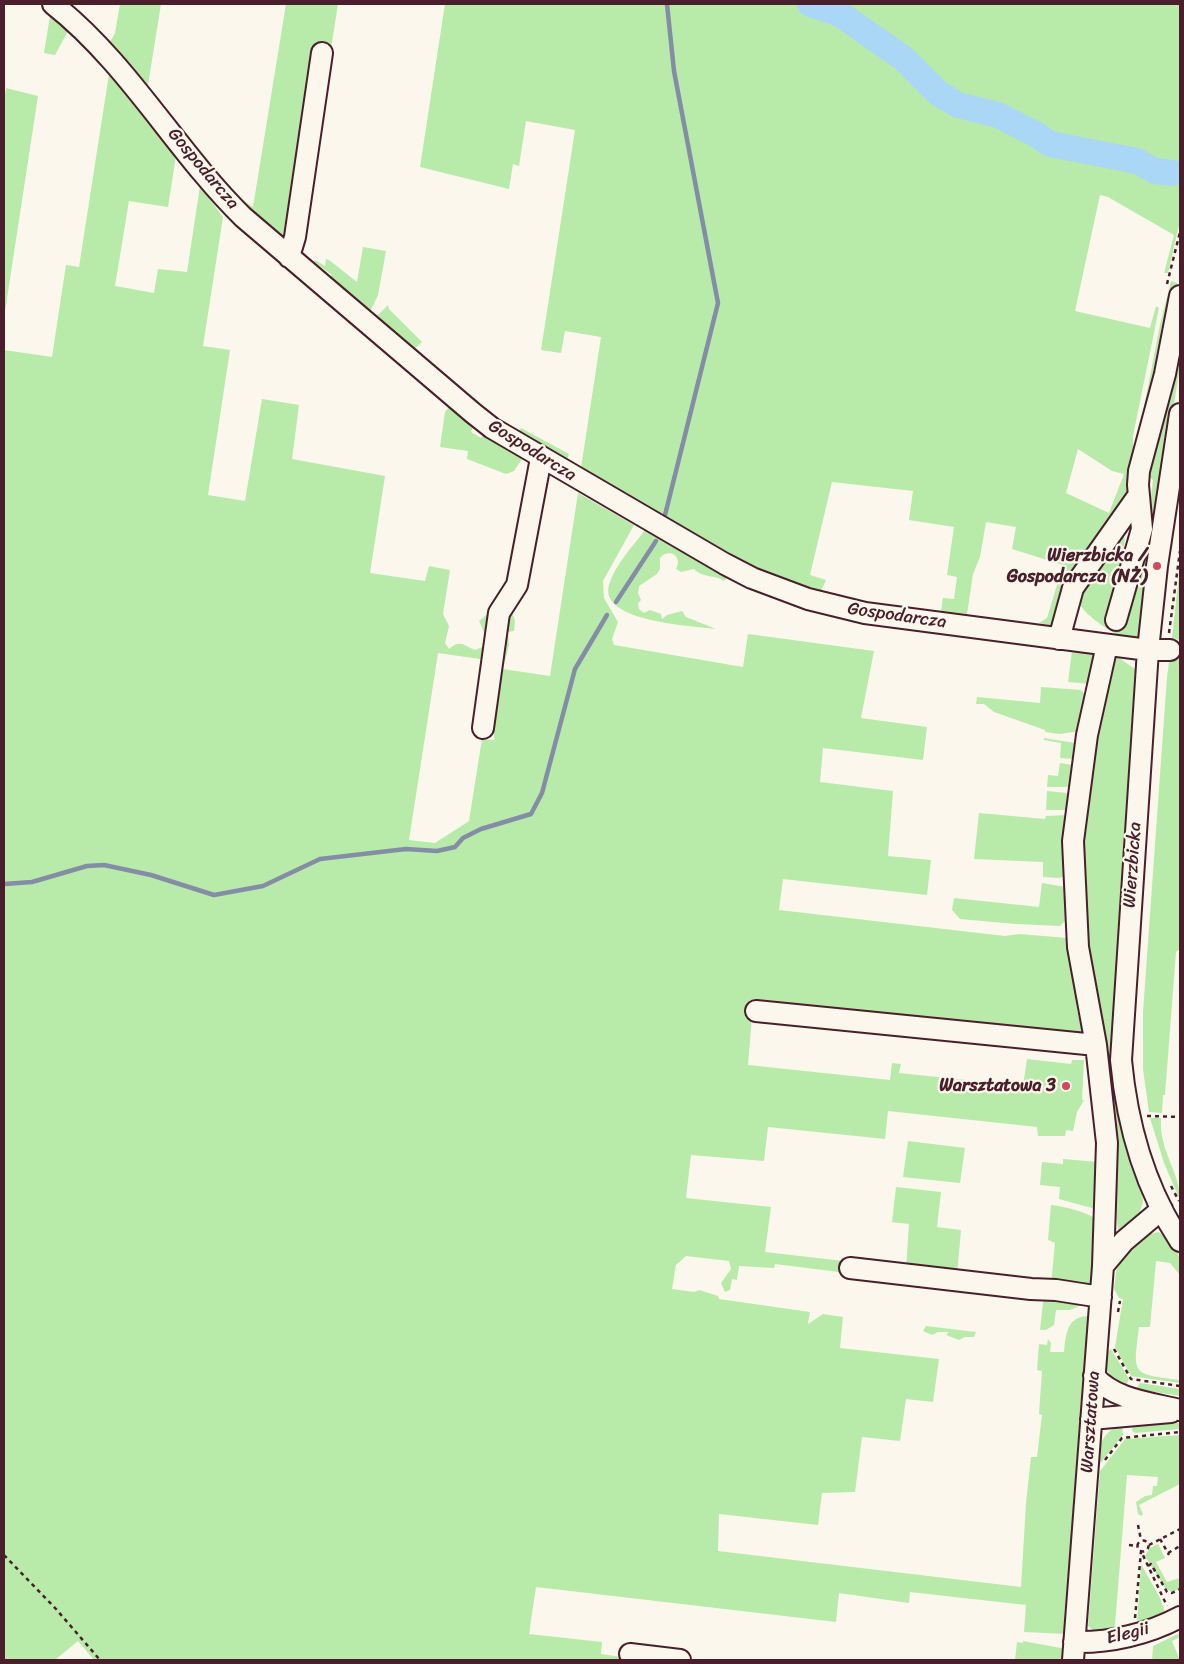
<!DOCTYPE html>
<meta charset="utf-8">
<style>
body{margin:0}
#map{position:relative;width:1184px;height:1664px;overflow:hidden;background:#fbf7ec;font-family:Sriracha,sans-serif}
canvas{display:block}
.frame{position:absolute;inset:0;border:5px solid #4a1f2b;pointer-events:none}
</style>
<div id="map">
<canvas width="1184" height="1664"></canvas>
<div class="frame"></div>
</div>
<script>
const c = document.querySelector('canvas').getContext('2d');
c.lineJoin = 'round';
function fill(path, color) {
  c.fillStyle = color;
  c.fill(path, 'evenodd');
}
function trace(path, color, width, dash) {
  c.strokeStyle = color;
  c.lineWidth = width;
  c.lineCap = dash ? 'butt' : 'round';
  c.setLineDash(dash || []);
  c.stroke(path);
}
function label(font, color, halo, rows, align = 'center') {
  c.font = font + ' Sriracha,sans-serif';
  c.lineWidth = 4.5;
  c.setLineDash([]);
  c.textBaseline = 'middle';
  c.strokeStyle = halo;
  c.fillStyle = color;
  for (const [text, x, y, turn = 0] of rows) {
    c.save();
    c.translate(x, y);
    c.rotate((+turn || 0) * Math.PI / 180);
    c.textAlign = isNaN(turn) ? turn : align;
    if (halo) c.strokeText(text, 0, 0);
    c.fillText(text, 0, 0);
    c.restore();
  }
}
fill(new Path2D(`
 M120,4H161L148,85L110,42L115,33Z
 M286,4H338L331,49L287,240L238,197L253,207Z
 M445,4H1180V221L1168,273H1164L1174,235L1108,197L1100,195L1075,311L1150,328L1156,306L1159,308L1133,436V450L1138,452L1129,494L1063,592L1051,626L1039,623L1047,618L1063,565L1012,549L1016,527L986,522L980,557L973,574L967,614L941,611L943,598L954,599L957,577L947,575L954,527L909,520L913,491L832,482L810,575L826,580L821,591L772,577L581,468L601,337L565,331L561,353L541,350L575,130L526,121L519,166L513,164L509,189L420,167ZM1078,449L1112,471L1124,474L1109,513L1066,493Z
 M50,16L68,31L55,55L44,53Z
 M109,74L176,156L168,207L129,201L115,286L154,293L158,269L187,272L200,186L223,217L203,346L230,350L208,495L245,501L262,399L299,405L292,459L385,476L370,573L425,581L429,566L450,570L443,614L449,626L445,643L449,649C460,639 464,646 475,650L485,646V634L479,621L491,611L487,660L438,653L409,840L435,843L469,821L482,739L494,740V722L508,611C517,617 515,622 514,631L508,632L509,645L503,669L550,676L578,493L634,525L603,581L604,598L618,622L612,639L614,645L743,667L748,634L874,651L861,718L927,727L923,760L823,748L820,782L893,791L888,856L931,860L927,895L783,879L779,910L1005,936L1019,934L1068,938L1071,947L1077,1011L1083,1034L753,1004L748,1065L890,1080L892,1063L901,1064L899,1073L1023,1086L1027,1059L1071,1064L1072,1060H1084L1082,1100H1084L1077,1112L1073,1131L1066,1130L1065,1136H1038L1037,1127L888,1111L885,1139L768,1127L764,1161L691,1155L686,1198L771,1207L765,1252L844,1261L855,1274L775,1264L774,1268L739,1266L737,1280L732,1279L730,1290L725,1292L721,1283L731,1269L729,1261L686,1256L676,1265L672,1289L694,1292L699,1290L718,1296L719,1299L810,1312L808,1324L823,1314L843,1317L840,1348L939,1359L933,1402L906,1399L900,1441L862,1437L855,1492L822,1493L818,1525L719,1514L718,1551L1021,1587L1026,1503L1031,1457H1037L1042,1415L1039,1414L1042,1371L1037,1370L1039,1344L1047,1345L1048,1339L1051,1343L1050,1352H1064C1066,1333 1067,1315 1091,1316L1085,1399L1081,1400L1077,1454L1080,1462L1067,1634L1024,1632L1026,1605L910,1592L909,1603L839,1593L836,1622L536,1587L529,1634L602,1642L601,1654L641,1660H94L78,1641L55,1660H4V350L52,357L66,265L79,267Z
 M6,88L38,96L4,318V102Z
 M363,247L386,251L378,295L370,312L330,277L332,275L314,262L315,260L325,266L326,259L329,260L357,282Z
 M1171,281L1177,283L1160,359L1136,448L1160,325Z
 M388,305L389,309L422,342L414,349L377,316Z
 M1180,328V366L1153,540L1141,634L1135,640C1120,640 1084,616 1078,601L1081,590L1122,535L1125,538L1119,581L1148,522L1153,480L1151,478L1146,483Z
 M449,407L473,427L471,432L481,438L483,435L522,459L514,471L506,474L467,459L468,451L440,447L445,412Z
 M521,428L569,454L567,460L519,431Z
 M645,530L727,578L724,581C715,574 704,579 694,569L681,572L676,569C683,557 670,547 660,558V569L657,574L639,586L638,593L641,600L638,603L639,609L644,613L650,610L661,614L662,619L667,615L682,611L686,617L716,629C694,626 598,622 609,585C615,565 632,547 645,530Z
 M1180,565V640L1172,638Z
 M1072,651L1094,655L1096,661L1091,684L1068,682Z
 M1180,652V949L1176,952L1165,1095H1163L1162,1113L1149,1112L1143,1069V1012L1167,677L1170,655Z
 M1118,657L1139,672L1112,1056L1142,1188L1143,1202L1138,1218L1119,1238L1115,1205L1116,1157L1086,944L1081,833L1087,776L1113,663Z
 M1041,687L1081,690L1086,696L1080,731L1060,734L1045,732V730L994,712L984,704H976L977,697L1040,703Z
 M1044,738L1075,743L1074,759L1060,758L1061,743L1044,740Z
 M1060,763L1073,765L1071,787H1047L1048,775L1058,776Z
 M1047,791L1067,793L1068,810H1046Z
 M979,813L1045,819L1046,816L1067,815L1066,876L1059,878L1043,877V862L974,859Z
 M1042,883L1066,887L1068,918L1060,926L1016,924L960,919L952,910L954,898L1039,907Z
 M1150,1118H1161C1159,1152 1180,1171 1180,1200L1164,1163Z
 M908,1141L965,1148L960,1183L903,1177Z
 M1063,1159L1098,1162L1099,1210L1059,1199L1060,1187L1040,1185L1042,1162L1063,1164Z
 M896,1187L941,1192L937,1227L961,1230L957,1275L1051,1285L1055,1243L1048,1240L1051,1205C1067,1207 1084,1211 1098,1220L1093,1293L906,1269L909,1224L892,1222Z
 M1158,1232C1179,1241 1180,1255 1180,1275L1170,1263L1156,1261L1150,1327H1139C1133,1375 1131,1374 1180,1380V1383L1131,1376L1115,1347L1123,1299L1119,1298L1114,1289L1118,1258L1143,1236Z
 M1044,1293L1084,1304L1070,1310H1056L1054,1325L1046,1330H1040Z
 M926,1326L976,1332L974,1337H965L959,1340L946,1335L949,1332H938L932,1335L923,1331Z
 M1111,1349L1129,1379L1126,1386C1111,1380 1105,1372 1103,1356Z
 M1140,1383L1180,1389V1396L1136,1389Z
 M1180,1423V1429L1135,1433L1132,1431L1133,1425Z
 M1122,1426L1123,1435L1095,1470C1098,1451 1100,1430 1122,1426Z
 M1180,1435V1484L1139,1505L1143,1514L1141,1516L1138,1514L1136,1502L1145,1496L1152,1495L1153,1486H1157L1158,1477L1127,1475L1115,1625L1112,1631L1096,1633L1088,1626L1100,1471L1125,1439Z
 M1158,1544L1165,1558L1156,1562L1167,1582L1180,1578V1589L1172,1592L1165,1588L1145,1556L1150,1548Z
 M1141,1564L1160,1598L1166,1615L1137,1624Z
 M1180,1633V1637L1172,1641L1180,1660H1152L1153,1646Z
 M1023,1641L1066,1649L1065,1660H1015L1017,1642L1023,1643Z`), '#b8eaaa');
trace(new Path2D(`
 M665,515L718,303L674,71L667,4
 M616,602L656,541
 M4,884L32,882L87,866L104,865L151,875L214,895L263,886L320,859L406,849L437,851L455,847L463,838L481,829L531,814L542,793L575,669L607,615`), '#848da5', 4.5);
trace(new Path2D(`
 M810,4L840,14L903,58L938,93L958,105L998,115L1037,135L1050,144L1137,161L1155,171L1172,173`), '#abd7f7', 26);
const minor = new Path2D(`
 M53,4C129,64 175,150 243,217L473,413L492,428L725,564L752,578L808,599L865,613L1148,650H1170
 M289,257L295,237L322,53
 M1180,414L1157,566L1148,650L1121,1060C1127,1124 1144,1186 1180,1241
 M1116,620L1142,529L1138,485L1139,471L1165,374L1180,296
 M1059,639L1073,588L1138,496
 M483,728L499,613L517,585L541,458
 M756,1011L1096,1045
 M1103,1266L1124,1241L1162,1209
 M850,1268L1031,1289L1056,1290L1101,1297
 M1094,1376C1114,1400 1152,1403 1180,1410
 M1091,1419L1171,1412
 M1074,1642C1110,1643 1148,1634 1180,1617
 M630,1654L680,1660
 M1073,1660L1103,1266L1107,1143L1096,1045L1078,947L1073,841L1087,735L1107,645`);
trace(minor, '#4a1f2b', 24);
trace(new Path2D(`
 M1167,284L1180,232
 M1169,633L1180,551
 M1147,1116L1180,1117
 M1171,1186L1179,1201
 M1118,1312L1120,1301
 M1114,1349L1131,1379L1180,1386
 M1105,1460L1122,1438L1180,1432
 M1138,1525L1141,1540
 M1160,1539L1169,1555
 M1137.5 1546a5.5 5.5 0 1 1 11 0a5.5 5.5 0 1 1-11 0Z
 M1129,1545L1138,1546
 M1149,1545L1180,1529
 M1168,1553L1180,1546
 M4,1555L56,1609L100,1660
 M1148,1566L1151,1564L1167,1592L1172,1593L1180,1589
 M1135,1618L1141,1551L1167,1606`), '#4a1f2b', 2.5, [4, 4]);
trace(minor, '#fbf7ec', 20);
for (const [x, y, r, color] of [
 [1157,566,5,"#d1495b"],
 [1066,1086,5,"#d1495b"]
]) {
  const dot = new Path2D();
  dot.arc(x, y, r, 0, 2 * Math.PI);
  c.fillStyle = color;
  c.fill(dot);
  trace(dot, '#fbf7ec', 2);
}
label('18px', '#4a1f2b', '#fbf7ec', [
 ["Gospodarcza",203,169,50],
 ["Gospodarcza",532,451,32],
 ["Gospodarcza",897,616,8],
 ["Wierzbicka",1133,865,-86],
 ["Warsztatowa",1091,1422,-86],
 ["Elegii",1128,1634,-14]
]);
label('bold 18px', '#4a1f2b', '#fbf7ec', [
 ["Wierzbicka /",1147,556],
 ["Gospodarcza (NŻ)",1147,577],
 ["Warsztatowa 3",1056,1086]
], 'right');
</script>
